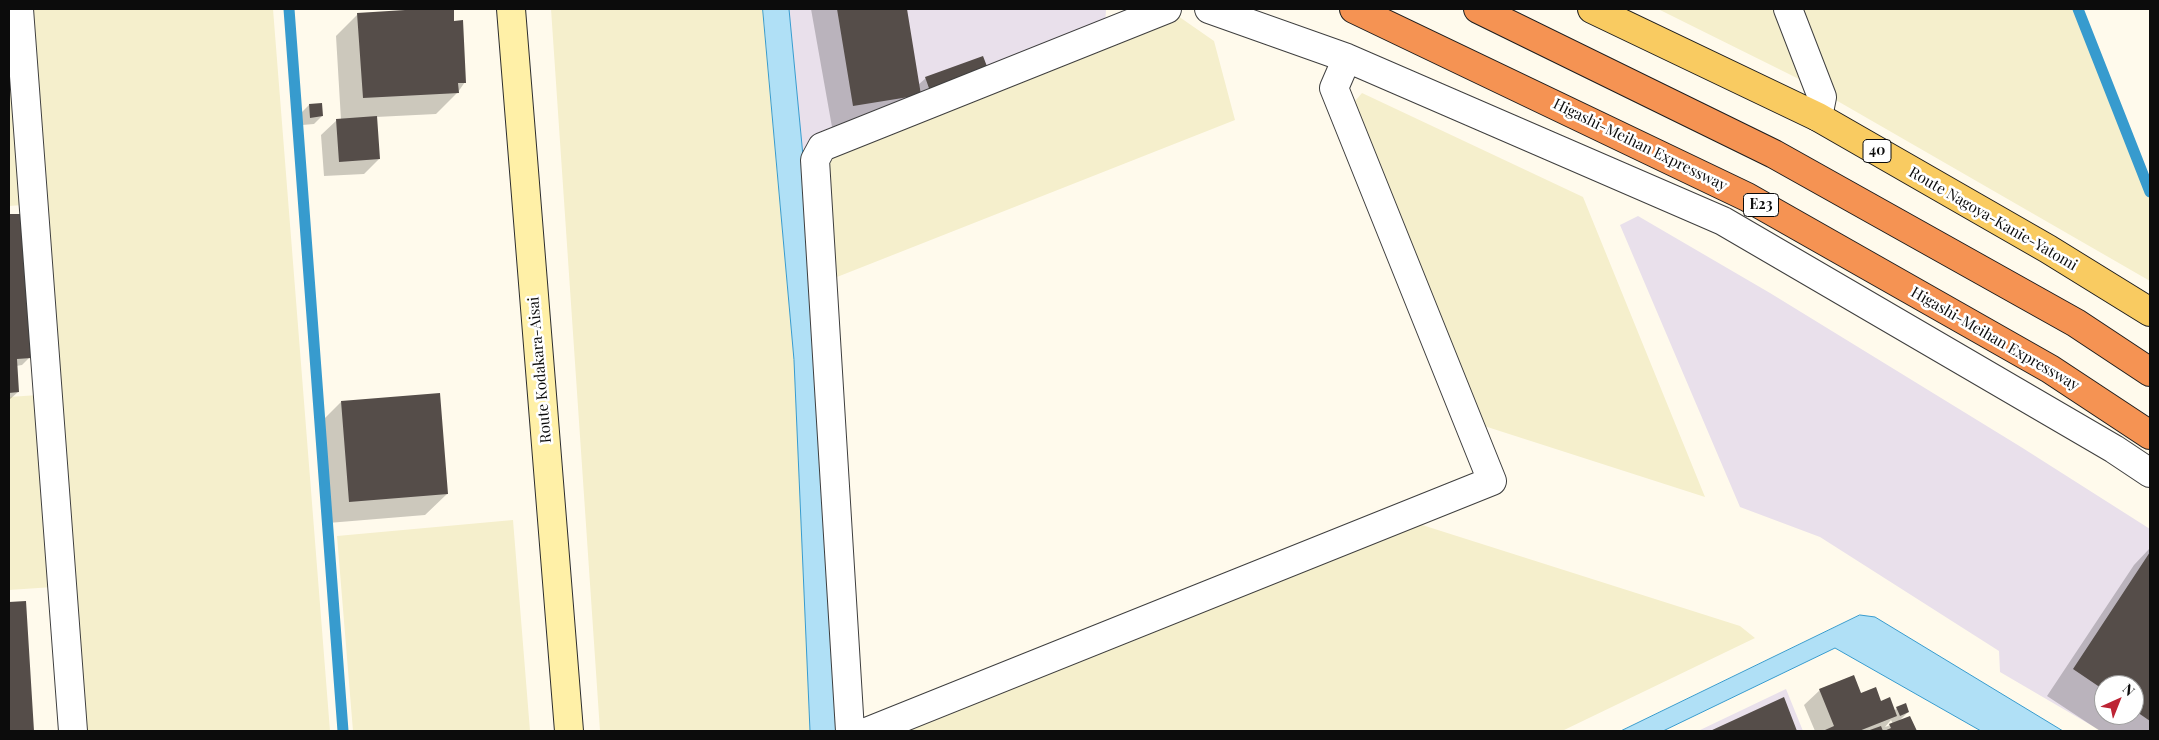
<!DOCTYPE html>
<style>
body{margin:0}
#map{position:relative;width:2159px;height:740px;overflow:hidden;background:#fffaec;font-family:"Playfair Display",serif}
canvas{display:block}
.frame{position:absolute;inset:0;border:10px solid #0c0c0c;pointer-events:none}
.north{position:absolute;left:2094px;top:675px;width:50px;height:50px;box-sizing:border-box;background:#fff;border:1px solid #9e9e9e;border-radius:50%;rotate:44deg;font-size:14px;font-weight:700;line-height:20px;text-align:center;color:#0c0c0c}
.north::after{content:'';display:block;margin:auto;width:18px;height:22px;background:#bd2434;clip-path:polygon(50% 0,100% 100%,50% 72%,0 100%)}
</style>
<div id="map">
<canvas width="2159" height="740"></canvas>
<div class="frame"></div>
<div class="north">N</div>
</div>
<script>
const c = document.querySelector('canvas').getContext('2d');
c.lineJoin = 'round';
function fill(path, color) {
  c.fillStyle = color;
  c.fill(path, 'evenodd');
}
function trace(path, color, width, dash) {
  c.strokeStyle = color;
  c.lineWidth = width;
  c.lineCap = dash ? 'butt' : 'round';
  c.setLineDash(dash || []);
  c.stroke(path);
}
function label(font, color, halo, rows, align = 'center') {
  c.font = font + ' "Playfair Display",serif';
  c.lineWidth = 5;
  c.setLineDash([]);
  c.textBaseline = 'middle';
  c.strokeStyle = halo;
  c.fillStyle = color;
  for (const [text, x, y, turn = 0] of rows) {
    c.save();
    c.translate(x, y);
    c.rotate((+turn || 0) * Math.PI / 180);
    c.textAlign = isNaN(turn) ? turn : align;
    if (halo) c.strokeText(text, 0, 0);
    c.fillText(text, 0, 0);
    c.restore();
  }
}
fill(new Path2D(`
 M789,9H1106L1105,27L814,135L803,156Z
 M1638,216L1770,293L2021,447L2150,529V731H2101L2000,672L1999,651L1820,537L1740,507L1620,225ZM2104,685H2134V715H2104Z
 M1786,689L1803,731H1698Z`), '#e9e0eb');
fill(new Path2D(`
 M23,9H273L330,731H79Z
 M551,9H763L794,360L810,731H600Z
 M1658,9H1777L1807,83Z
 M1799,9H2078L2150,192V281L1834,99Z
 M1178,16L1214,41L1235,120L837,277L826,165L840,148Z
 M9,21L23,205L9,206Z
 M1362,93L1583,197L1705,497L1478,424L1349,108Z
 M38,395L53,587L9,590V397Z
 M513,520L530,731H353L337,536Z
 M1419,524L1740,626L1755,638L1562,731H897Z`), '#f5efcc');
const water = new Path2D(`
 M763,9H789L803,156L837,731H810L794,360Z
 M1860,615L1875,617L2063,731H1981L1835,648L1663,731H1621Z`);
fill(water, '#b0e0f6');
trace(water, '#379bce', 1);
fill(new Path2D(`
 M453,9V22L465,82L458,92L436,114L376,117L379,159L364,174L324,176L321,135L337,120H341L336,36L358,14Z
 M811,9H905L918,85L926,78L982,57L898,116L832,127Z
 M309,105L322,116L314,124L302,125L301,113Z
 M21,215L30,357L22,365L16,366L18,392L9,400V216Z
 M341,402L447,494L425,515L328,523L319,424Z
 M2150,548V731H2100L2047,696L2134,565ZM2104,685H2134V715H2104Z
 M24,602L33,731H9V603Z
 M1820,690L1861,694L1880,702L1894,711L1897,708L1908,712L1898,722L1910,717L1915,731H1815L1804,705ZM1891,720L1893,724L1885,727Z
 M1783,699L1796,731H1713Z`), '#0003');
trace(new Path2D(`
 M289,9L343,731
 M2078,9L2150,192`), '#379bce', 11);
fill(new Path2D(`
 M421,9H454V21L463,20L466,83H458L459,93L363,98L357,13Z
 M837,9H907L921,95L853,106Z
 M983,56L988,69L930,91L925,77Z
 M322,103L323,116L310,118L309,104Z
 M377,116L380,159L339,162L336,119Z
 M9,214H22L31,358L17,359L19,392L9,393Z
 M440,393L448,494L349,502L341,401Z
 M2150,552V721L2134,710V685H2104V690L2073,669Z
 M26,601L34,731H9V602Z
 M1854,675L1861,693L1876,687L1881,701L1890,697L1897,716L1859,731H1826L1825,730L1834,726L1819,689Z
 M1784,697L1797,731H1710Z
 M1906,703L1909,712L1900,716L1896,707Z
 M1910,716L1917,731H1884L1891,728L1889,724Z
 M1881,726L1883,731H1867Z`), '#554d49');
const minor = new Path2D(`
 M19,9L73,731
 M1209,9L1347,58L1723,221L2114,449L2150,473
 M1788,9L1822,97L1818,117
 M850,731L815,160L822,147L1167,9
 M869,731L1492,481L1334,88L1347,58`);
const secondary = new Path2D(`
 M511,9L569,731`);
const primary = new Path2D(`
 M1592,9L1818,117L2048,249L2150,312`);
const motorway = new Path2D(`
 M1354,9L1747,197L2050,369L2150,435
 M1478,9L1774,154L2076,323L2150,372`);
trace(minor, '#3f3f3f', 30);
trace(secondary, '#2e2e2e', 30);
trace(primary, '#1d1d1d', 30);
trace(motorway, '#1d1d1d', 30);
trace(minor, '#fff', 28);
trace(secondary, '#fff0a7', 28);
trace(primary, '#f9cb61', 28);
trace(motorway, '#f59353', 28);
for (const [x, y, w] of [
 [1877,151,28],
 [1761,205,35]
]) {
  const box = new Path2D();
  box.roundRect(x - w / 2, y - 11.5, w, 23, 4);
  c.fillStyle = '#fff';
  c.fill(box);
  trace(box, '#0c0c0c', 1);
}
label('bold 14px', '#0c0c0c', null, [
 ["40",1877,151],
 ["E23",1761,205]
]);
label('15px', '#0c0c0c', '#fff', [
 ["Higashi-Meihan Expressway",1640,145,26],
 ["Route Nagoya-Kanie-Yatomi",1993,219,30],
 ["Higashi-Meihan Expressway",1995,339,30],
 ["Route Kodakara-Aisai",540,370,-95]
]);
</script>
